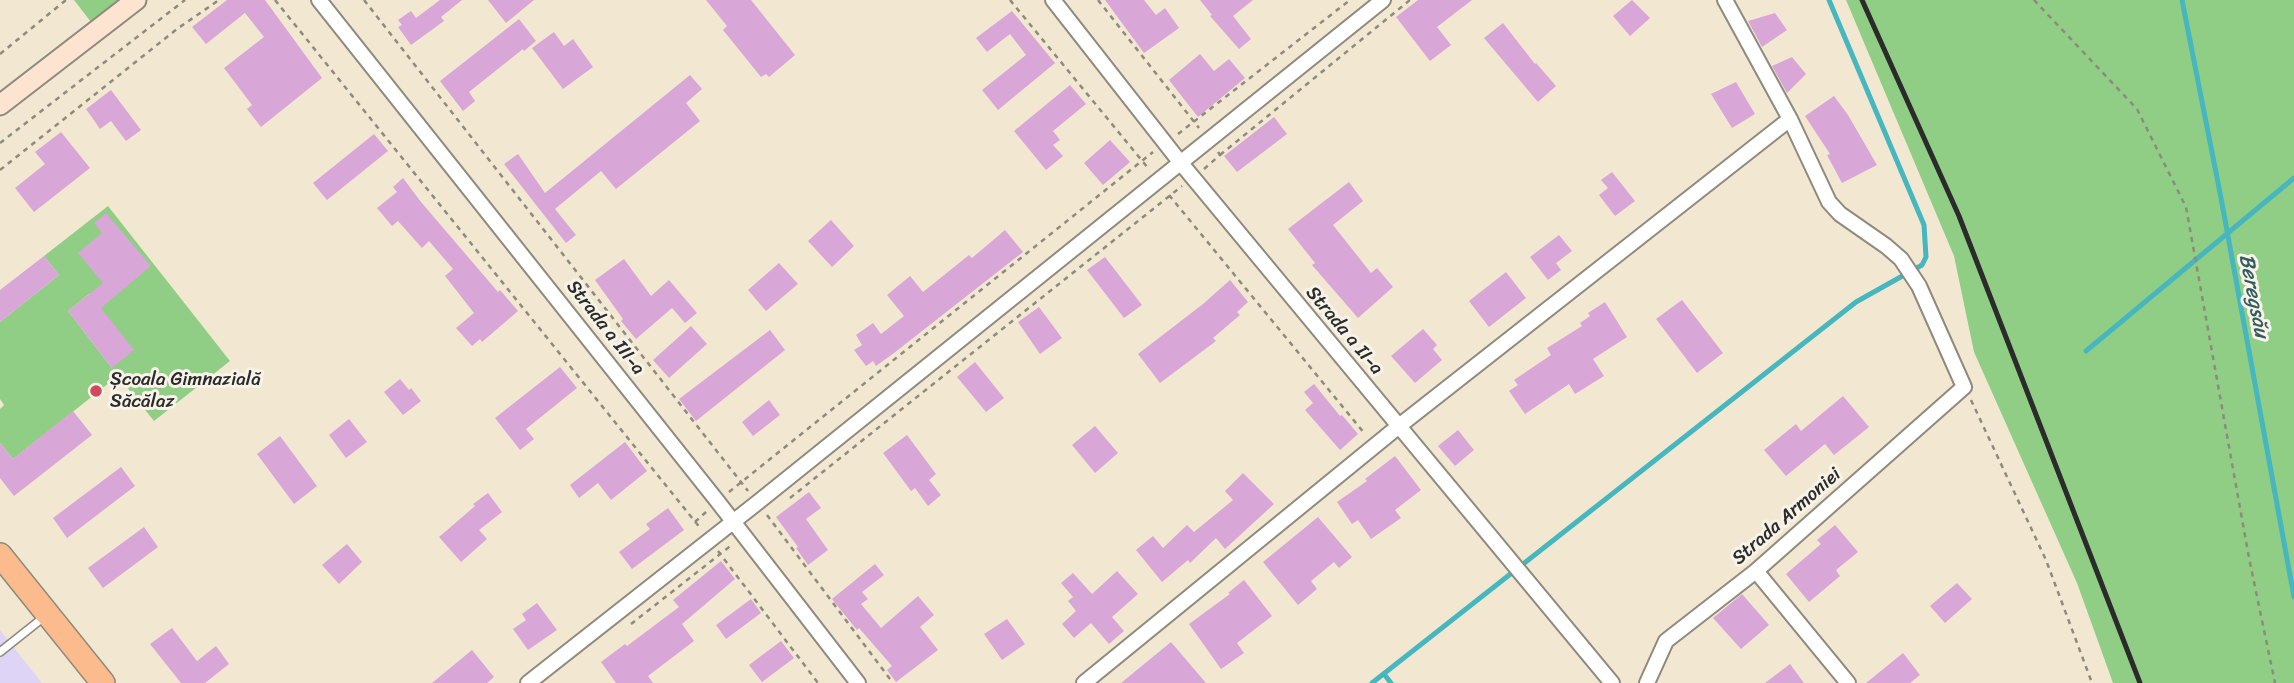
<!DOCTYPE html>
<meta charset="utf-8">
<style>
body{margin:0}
canvas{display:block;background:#f2e8d2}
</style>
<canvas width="2294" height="683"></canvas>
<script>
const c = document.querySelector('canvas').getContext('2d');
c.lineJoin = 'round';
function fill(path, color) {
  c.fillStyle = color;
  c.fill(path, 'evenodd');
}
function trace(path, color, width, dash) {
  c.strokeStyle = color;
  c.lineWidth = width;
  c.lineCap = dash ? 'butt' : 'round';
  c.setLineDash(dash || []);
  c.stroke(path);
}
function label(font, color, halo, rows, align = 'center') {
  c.font = font + ' Sriracha,sans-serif';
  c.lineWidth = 6;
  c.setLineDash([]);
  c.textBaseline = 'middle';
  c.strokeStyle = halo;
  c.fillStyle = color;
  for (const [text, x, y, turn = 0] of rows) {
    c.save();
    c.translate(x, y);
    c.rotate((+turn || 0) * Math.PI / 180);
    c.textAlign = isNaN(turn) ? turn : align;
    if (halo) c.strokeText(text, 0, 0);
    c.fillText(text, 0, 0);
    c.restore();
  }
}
fill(new Path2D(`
 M0,630L42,683H0Z`), '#ded5f6');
fill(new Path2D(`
 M74,0H120L91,22Z
 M1846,0H2294V683H2113L2077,583L1974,352L1954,256Z
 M108,206L230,361L154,421L118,376L13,459L0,443V409L4,405L0,399V322L59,275L44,256ZM89,294H90L112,368L68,311Z`), '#90ce85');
trace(new Path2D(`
 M2182,0L2221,198L2294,597
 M2086,351L2294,178
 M1384,674L1391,683
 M1372,683L1856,302L1922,265L1926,257L1924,225L1829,0`), '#46b6bf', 5);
fill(new Path2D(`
 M227,0H265L322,78L261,127L247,109L252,105L224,68L264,37L245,13L206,44L192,27Z
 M440,0H462L441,17L444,21L411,45L398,27L402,25L398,20L411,11L416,18Z
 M488,0H534L506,23Z
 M706,0H751L795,55L769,77L766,74L761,77L723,30L727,26Z
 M1105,0H1144L1156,15L1165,8L1179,28L1144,53Z
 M1200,0H1253L1233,16L1251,39L1239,49L1210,16L1212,15Z
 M1418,0H1472L1437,27L1451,45L1430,61L1396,17Z
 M1632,0L1650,18L1630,36L1613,16Z
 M1012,11L1055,63L998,110L982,90L1026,55L1010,34L987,52L976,38Z
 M1775,13L1787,30L1762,47L1748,21Z
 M519,19L536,41L524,51L523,49L469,92L475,101L463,111L440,81Z
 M1503,23L1535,64L1536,63L1556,86L1538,102L1484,38Z
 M554,32L564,46L573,39L593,67L563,89L532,48Z
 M1200,54L1214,71L1229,59L1245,78L1198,117L1169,80Z
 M1792,57L1806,74L1787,93L1772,66Z
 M690,75L702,89L686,103L700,121L616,189L601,171L555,209L576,235L566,243L504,164L518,154L545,193Z
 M1736,82L1755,114L1732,128L1711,94Z
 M1070,85L1086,104L1053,131L1060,140L1053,145L1063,156L1046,170L1014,131Z
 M111,90L141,130L126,141L111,121L100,129L86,109Z
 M1834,96L1848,115L1877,165L1842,183L1827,155L1830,154L1805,116Z
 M1274,117L1287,134L1237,172L1224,156Z
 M61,132L90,168L34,212L15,188L45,164L35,152Z
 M374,134L388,151L327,200L313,183Z
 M1110,140L1130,162L1103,185L1084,163Z
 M1612,172L1635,201L1615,216L1599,195L1608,188L1601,180Z
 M403,178L421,202L498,292L500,290L518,311L482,342L480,339L472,346L456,328L474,313L445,276L453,269L429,241L422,248L398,221L392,226L377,208L397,192L393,187Z
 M1349,182L1363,201L1333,225L1371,273L1377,268L1393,287L1358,318L1312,265L1315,263L1288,229Z
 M106,213L151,266L101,308L134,350L112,368L68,311L103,283L78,253L102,233L94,223Z
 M831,220L854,246L832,267L808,241Z
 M1005,230L1023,252L894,353L876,366L873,361L866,366L854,350L862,345L856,335L873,323L881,334L904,316L887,295L910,276L923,292L969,255L972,258Z
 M1559,235L1572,251L1556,263L1561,270L1548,280L1530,257Z
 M44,256L59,275L0,322V290Z
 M1105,257L1142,305L1124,318L1087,270Z
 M624,259L651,296L669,280L697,313L685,323L672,308L636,339L621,321L623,319L595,280Z
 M779,263L798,284L766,311L748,290Z
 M1506,272L1526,298L1489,327L1469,301Z
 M1230,280L1248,302L1237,312L1240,315L1213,338L1216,341L1160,383L1138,354L1203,304Z
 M1682,300L1723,353L1697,373L1656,319Z
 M1605,302L1627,337L1593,359L1604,376L1575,394L1569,384L1525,414L1509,391L1518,385L1514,380L1551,355L1547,348L1582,326L1580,323L1590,316L1588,313Z
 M1039,307L1062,338L1040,354L1018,322Z
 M691,326L707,344L669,378L653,360Z
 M1423,329L1437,345L1433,349L1442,360L1415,383L1391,356Z
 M770,330L785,350L696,421L679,399Z
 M975,362L1004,398L986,412L957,377Z
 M560,367L577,388L526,429L534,439L520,450L495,418Z
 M400,379L409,390L411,388L421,401L403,415L384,392Z
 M1314,384L1340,416L1342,415L1358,434L1340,450L1305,410L1313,403L1304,392Z
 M1843,396L1869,427L1834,455L1825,444L1786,476L1764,450L1796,424L1801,431Z
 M769,400L780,415L753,436L742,422Z
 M73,411L92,435L14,496L0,478V443L13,459Z
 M349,419L367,442L346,458L329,435Z
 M1095,426L1118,453L1095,473L1072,445Z
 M1458,430L1474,450L1455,466L1438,446Z
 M907,435L936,474L929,480L941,495L928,506L915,488L911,491L883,453Z
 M280,436L317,486L294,504L257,454Z
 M625,442L647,471L611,500L598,483L579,498L570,485Z
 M1395,456L1421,490L1395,510L1401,518L1371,539L1358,520L1352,524L1337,502L1367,481L1365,479Z
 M121,467L135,486L67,538L53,518Z
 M1243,473L1274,504L1225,549L1216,538L1190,563L1188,560L1162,582L1136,550L1153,536L1163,548L1187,525L1194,532L1233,500L1225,491Z
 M809,492L821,508L806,519L828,550L808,565L796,548L798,547L776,517Z
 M488,493L502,512L479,530L487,539L461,562L439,537L475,506L473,504Z
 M668,508L684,530L632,569L619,552L650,529L646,524Z
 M1318,517L1352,557L1339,568L1334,562L1311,581L1317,589L1298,605L1263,562Z
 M1835,525L1858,552L1836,570L1840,576L1809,602L1786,574L1821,544L1817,540Z
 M144,527L158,547L103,588L88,568Z
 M347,544L362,562L339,584L322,565Z
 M721,561L735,579L682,624L694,641L648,676L653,683H616L601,662L625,644L627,646L679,607L673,600Z
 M875,564L884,575L862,592L868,599L861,604L881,628L918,596L934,615L920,627L938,650L896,682L887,670L892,666L859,628L857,630L832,599Z
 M1117,571L1138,594L1112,617L1124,631L1109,644L1091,623L1074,638L1062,624L1076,611L1068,601L1073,597L1061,583L1073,573L1092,594Z
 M1244,580L1272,616L1237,643L1244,653L1221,669L1189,624L1230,594L1228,593Z
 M1957,583L1972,599L1945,623L1930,606Z
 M1742,594L1769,625L1741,649L1713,618Z
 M751,599L761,613L726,639L716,625Z
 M537,603L557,630L528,650L513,629L526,620L522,614Z
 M1007,619L1025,644L1002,660L984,634Z
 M172,628L197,661L216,646L229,664L205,683H181L150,644Z
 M781,641L794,658L762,682L749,665Z
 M1171,642L1206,683H1121Z
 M472,650L494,677L487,683H432Z
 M1903,653L1920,675L1910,683H1866Z
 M1790,664L1804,683H1765Z`), '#d8a6d7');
const service = new Path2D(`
 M0,652L44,617`);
const minor = new Path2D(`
 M319,0L718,502L858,683
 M1053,0L1180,162L1612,683
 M1756,571L1848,683
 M528,683L757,503L1383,0
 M1084,683L1399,426L1790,119
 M1647,683L1666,641L1756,571L1964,387L1919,286L1901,259L1886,246L1840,214L1829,202L1790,119L1725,0`);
const secondary = new Path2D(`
 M0,105L136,0`);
const primary = new Path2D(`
 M0,555L103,683`);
trace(service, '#8e8a7e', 10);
trace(minor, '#8e8a7e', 18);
trace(secondary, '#8e8a7e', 23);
trace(primary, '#8e8a7e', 26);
trace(new Path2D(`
 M275,0L701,529
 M364,0L748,491
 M1010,0L1148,168
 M1098,0L1199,128
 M2034,0L2137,109L2186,207L2249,558L2275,683
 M0,54L66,0
 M1178,134L1350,0
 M0,143L185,0
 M1220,155L1410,0
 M1204,169L1220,155L1218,152
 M0,170L177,29L219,0
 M1169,195L1365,434
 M1971,400L2046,560L2092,683
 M729,492L1153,152
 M790,498L1182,186
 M767,515L893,683
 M695,522L706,512
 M718,551L818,683
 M631,624L733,544`), '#8e8a7e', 2.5, [5, 5]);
trace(service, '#fff', 7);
trace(minor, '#fff', 14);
trace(secondary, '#fde4d1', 19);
trace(primary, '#fbbb8d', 23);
trace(new Path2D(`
 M1862,0L1959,216L2140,683`), '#2b2b2b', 5);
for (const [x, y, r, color] of [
 [96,391,7,"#d1495b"]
]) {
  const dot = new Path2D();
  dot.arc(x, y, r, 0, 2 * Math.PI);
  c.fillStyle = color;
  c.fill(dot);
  trace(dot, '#f7f3e8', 2.5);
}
label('19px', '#2b2b2b', '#f7f3e8', [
 ["Strada a III-a",605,328,52],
 ["Strada a II-a",1344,331,50],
 ["Strada Armoniei",1787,517,-41]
]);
label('19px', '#2b2b2b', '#f7f3e8', [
 ["Școala Gimnazială",110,380],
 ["Săcălaz",110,402]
], 'left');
label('italic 21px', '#345c5f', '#f7f3e8', [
 ["Beregsău",2253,296,79]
]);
</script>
